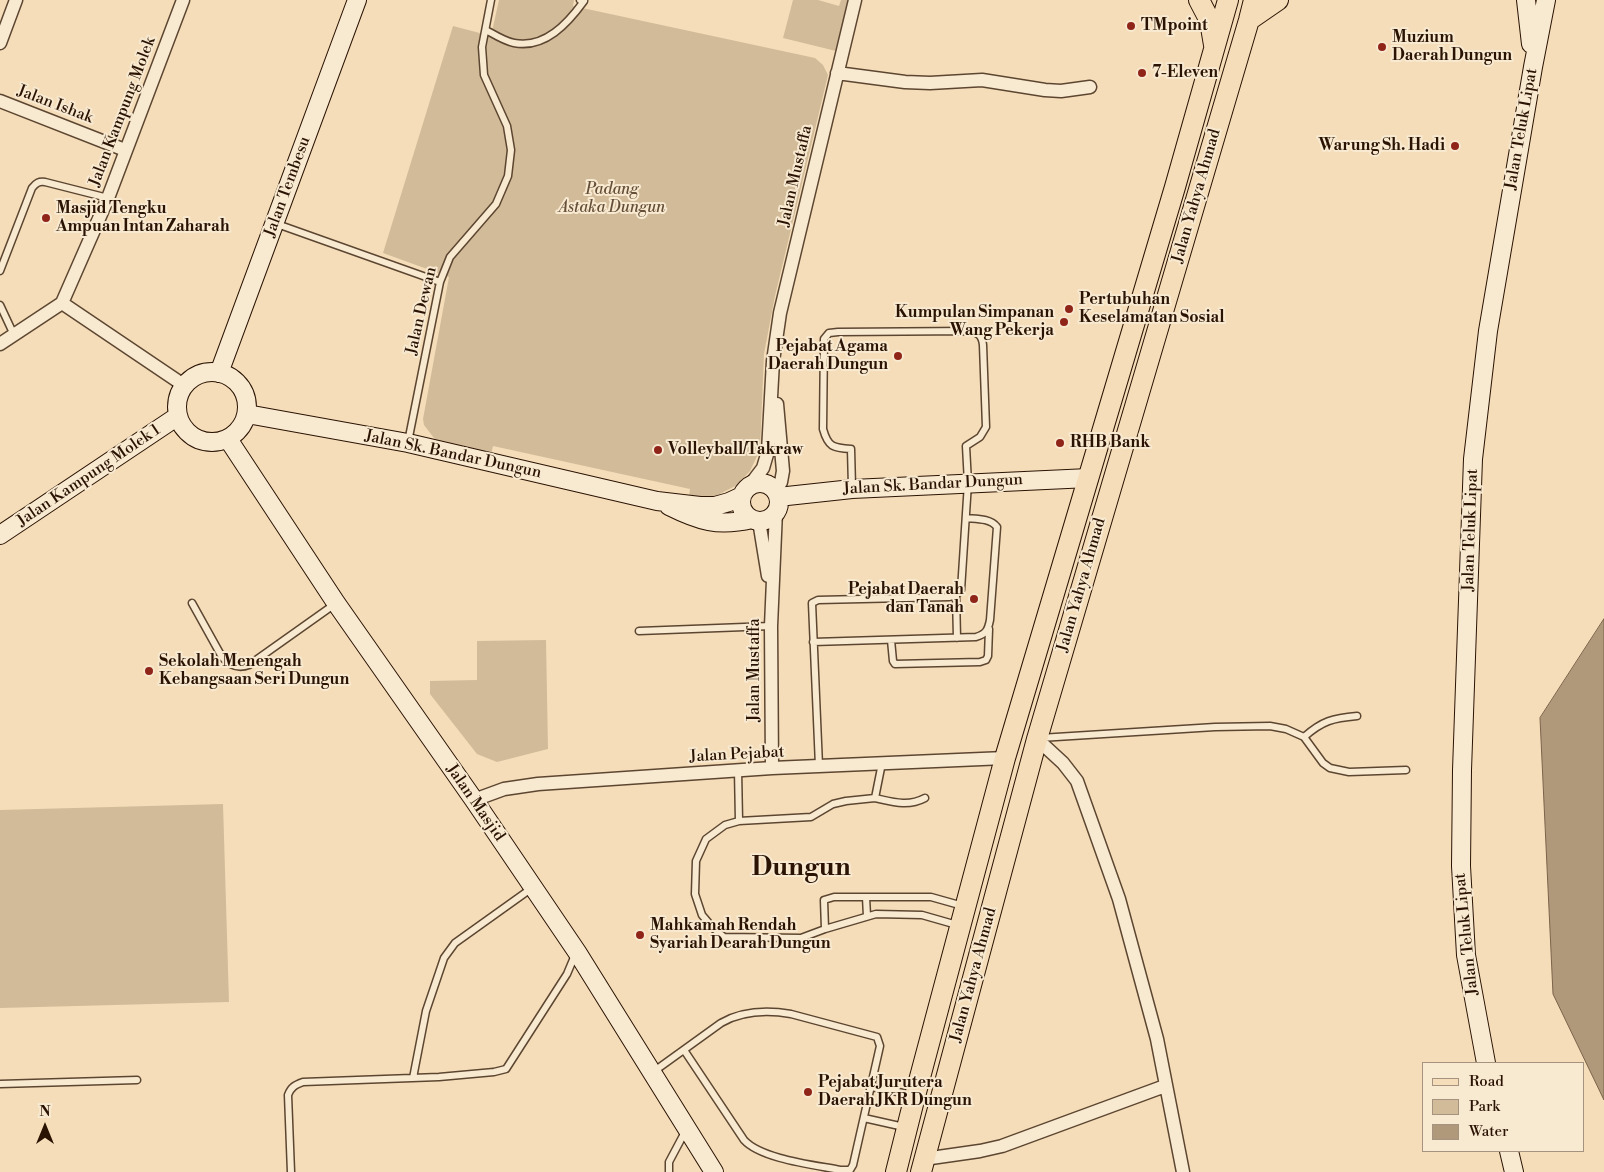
<!DOCTYPE html>
<style>
body{margin:0}
#map{position:relative;width:1604px;height:1172px;overflow:hidden;background:#f4ddb8;font-family:"Libre Bodoni",serif}
canvas{display:block}
.legend{position:absolute;left:1422px;top:1062px;width:162px;height:90px;box-sizing:border-box;background:#f8e9d1;border:1px solid #a6937f;margin:0;padding:6px 9px;list-style:none;font-size:15px;color:#2b1304}
.legend li{display:flex;align-items:center;gap:10px;height:25px}
.legend b{width:25px;border:1px solid #a6937f}
.north{position:absolute;left:20px;top:1102px;width:50px;height:50px;-webkit-text-stroke:4px #f8e9d1;paint-order:stroke;rotate:0deg;font-size:14px;font-weight:700;line-height:20px;text-align:center;color:#2b1304}
.north::after{content:'';display:block;margin:auto;width:18px;height:22px;background:#2b1304;clip-path:polygon(50% 0,100% 100%,50% 72%,0 100%)}
</style>
<div id="map">
<canvas width="1604" height="1172"></canvas>
<ul class="legend">
<li><b style="height:6px;background:#f4ddb8"></b>Road</li>
<li><b style="height:14px;background:#d2bb99"></b>Park</li>
<li><b style="height:14px;background:#b0987b"></b>Water</li>
</ul>
<div class="north">N</div>
</div>
<script>
const c = document.querySelector('canvas').getContext('2d');
c.lineJoin = 'round';
function fill(path, color) {
  c.fillStyle = color;
  c.fill(path, 'evenodd');
}
function trace(path, color, width, dash) {
  c.strokeStyle = color;
  c.lineWidth = width;
  c.lineCap = dash ? 'butt' : 'round';
  c.setLineDash(dash || []);
  c.stroke(path);
}
function label(font, color, halo, rows, align = 'center') {
  c.font = font + ' "Libre Bodoni",serif';
  c.lineWidth = 4;
  c.setLineDash([]);
  c.textBaseline = 'middle';
  c.strokeStyle = halo;
  c.fillStyle = color;
  for (const [text, x, y, turn = 0] of rows) {
    c.save();
    c.translate(x, y);
    c.rotate((+turn || 0) * Math.PI / 180);
    c.textAlign = isNaN(turn) ? turn : align;
    if (halo) c.strokeText(text, 0, 0);
    c.fillText(text, 0, 0);
    c.restore();
  }
}
fill(new Path2D(`
 M499,0H574L573,6L815,58L823,65L828,75L775,296L764,354L760,450L750,471L737,485L712,498L689,497L690,489L493,446L491,455L437,442L424,425L423,419L449,277L383,253L453,26L491,36Z
 M793,0H818L839,6L841,0H850L836,51L783,38Z
 M546,640L548,749L497,762L477,754L430,694V681L477,680V641Z
 M223,804L229,1002L0,1008V810Z`), '#d2bb99');
const water = new Path2D(`
 M1604,619V1100L1553,994L1540,718Z`);
fill(water, '#b0987b');
trace(water, '#7b634b', 1);
const lane = new Path2D(`
 M486,30C495,35 504,41 514,43C545,49 568,23 584,1L580,0
 M277,224L440,282
 M0,271L32,188C36,183 39,181 45,182L108,198
 M0,305L14,335
 M408,442L440,282L450,257L496,204L508,176L511,150L507,126L484,75L482,47L491,0
 M956,595L957,638
 M192,603L222,657C230,666 238,669 249,665L335,604
 M639,631L771,626
 M891,640L893,661L895,664L980,662L986,660L988,656L989,629
 M813,642L976,637C986,634 988,630 990,620L997,527C990,518 976,519 966,518
 M1304,737C1322,721 1333,718 1357,716
 M1040,738L1215,727L1270,726L1286,729L1304,737L1323,763L1330,768L1349,772L1406,770
 M819,766L812,603L818,600L949,597L956,595L961,590L968,483L966,446L980,437L986,427L983,345C982,336 979,333 970,331L838,332L829,333L824,339L823,429C828,447 833,448 851,449L852,487
 M738,770L739,821
 M875,798C893,802 908,807 925,798
 M866,897L867,916
 M957,925L922,915L876,914L825,929L824,900L834,897H931L963,906
 M825,929L801,938L724,937L713,928L702,915L695,894L696,861L706,839L725,825L739,821L811,817L833,804L846,801L875,798L882,763
 M653,1072L721,1023C742,1011 767,1010 791,1014L877,1037L880,1046L853,1165L850,1170H840C815,1165 761,1159 744,1140L684,1050
 M413,1078L426,1011L444,958L455,943L532,888
 M0,1084L137,1080
 M871,1087L914,1095
 M864,1118L904,1127
 M291,1172L288,1095C291,1087 295,1085 303,1082L439,1077L494,1072L506,1069L567,974L575,955
 M669,1172V1162L686,1130`);
const street = new Path2D(`
 M0,43L16,0
 M837,73L905,82L930,83L982,80L1045,90L1061,91L1090,87
 M0,101L125,150
 M62,303L185,386
 M0,344L62,303L108,198L183,0
 M750,485L763,468L768,451L773,361L780,313L855,0
 M776,491L781,482L783,471L777,404
 M759,521L768,576
 M1037,739L1063,763L1077,781L1119,899L1157,1039L1183,1172
 M772,768L771,626L776,511
 M474,800L504,789L538,784L772,768L1005,758
 M924,1159L980,1151L1002,1146L1165,1086`);
const secondary = new Path2D(`
 M1526,0L1531,44
 M177 407a35 35 0 1 1 70 0a35 35 0 1 1-70 0Z
 M219,373L357,0
 M247,414L408,443L657,501L700,506H715L729,502L742,496
 M228,439L336,603L474,800L577,952L714,1172
 M741 502a19 19 0 1 1 38 0a19 19 0 1 1-38 0Z
 M778,497L852,489L1089,478
 M669,506C699,521 718,527 752,519
 M0,535L178,416
 M1486,1063L1466,955L1461,866L1462,770L1473,459L1488,331L1533,67L1546,0
 M1509,1151L1514,1172`);
const primary = new Path2D(`
 M1199,0L1210,21L1214,45
 M1249,20L1278,0
 M896,1172L915,1096L1005,758L1175,187L1228,0
 M921,1172L1037,739L1249,20L1254,0`);
trace(lane, '#5d4631', 9);
trace(street, '#5d4631', 15);
trace(secondary, '#2b1304', 20);
trace(primary, '#2b1304', 22);
trace(lane, '#f8e9d1', 6);
trace(street, '#f8e9d1', 12);
trace(secondary, '#f8e9d1', 18);
trace(primary, '#f4ddb8', 20);
for (const [x, y, r, color] of [
 [1131,26,5,"#8f2418"],
 [1382,47,5,"#8f2418"],
 [1142,73,5,"#8f2418"],
 [1455,146,5,"#8f2418"],
 [46,218,5,"#8f2418"],
 [1069,309,5,"#8f2418"],
 [1064,322,5,"#8f2418"],
 [898,356,5,"#8f2418"],
 [1060,443,5,"#8f2418"],
 [658,450,5,"#8f2418"],
 [974,599,5,"#8f2418"],
 [149,671,5,"#8f2418"],
 [640,935,5,"#8f2418"],
 [808,1092,5,"#8f2418"]
]) {
  const dot = new Path2D();
  dot.arc(x, y, r, 0, 2 * Math.PI);
  c.fillStyle = color;
  c.fill(dot);
  trace(dot, '#f8e9d1', 2);
}
label('bold 16px', '#2b1304', '#f8e9d1', [
 ["TMpoint",1141,26],
 ["Muzium",1392,38],
 ["Daerah Dungun",1392,56],
 ["7-Eleven",1152,73],
 ["Warung Sh. Hadi",1445,146,"right"],
 ["Masjid Tengku",56,209],
 ["Ampuan Intan Zaharah",56,227],
 ["Pertubuhan",1079,300],
 ["Keselamatan Sosial",1079,318],
 ["Kumpulan Simpanan",1054,313,"right"],
 ["Wang Pekerja",1054,331,"right"],
 ["Pejabat Agama",888,347,"right"],
 ["Daerah Dungun",888,365,"right"],
 ["RHB Bank",1070,443],
 ["Volleyball/Takraw",668,450],
 ["Pejabat Daerah",964,590,"right"],
 ["dan Tanah",964,608,"right"],
 ["Sekolah Menengah",159,662],
 ["Kebangsaan Seri Dungun",159,680],
 ["Mahkamah Rendah",650,926],
 ["Syariah Dearah Dungun",650,944],
 ["Pejabat Jurutera",818,1083],
 ["Daerah JKR Dungun",818,1101]
], 'left');
label('16px', '#2b1304', '#f8e9d1', [
 ["Jalan Ishak",55,105,21],
 ["Jalan Kampung Molek",123,112,-69],
 ["Jalan Teluk Lipat",1522,129,-80],
 ["Jalan Mustaffa",796,176,-77],
 ["Jalan Tembesu",288,187,-70],
 ["Jalan Yahya Ahmad",1197,196,-74],
 ["Jalan Dewan",422,311,-77],
 ["Jalan Sk. Bandar Dungun",453,455,12],
 ["Jalan Kampung Molek 1",89,476,-34],
 ["Jalan Sk. Bandar Dungun",933,485,-3],
 ["Jalan Teluk Lipat",1471,530,-88],
 ["Jalan Yahya Ahmad",1082,585,-74],
 ["Jalan Mustaffa",755,670,-90],
 ["Jalan Pejabat",737,755,-3],
 ["Jalan Masjid",475,803,55],
 ["Jalan Teluk Lipat",1467,934,-96],
 ["Jalan Yahya Ahmad",974,975,-75]
]);
label('italic 16px', '#654e38', '#f8e9d1', [
 ["Padang",612,190],
 ["Astaka Dungun",612,208]
]);
label('bold 26px', '#2b1304', '#f8e9d1', [
 ["Dungun",801,869]
]);
</script>
